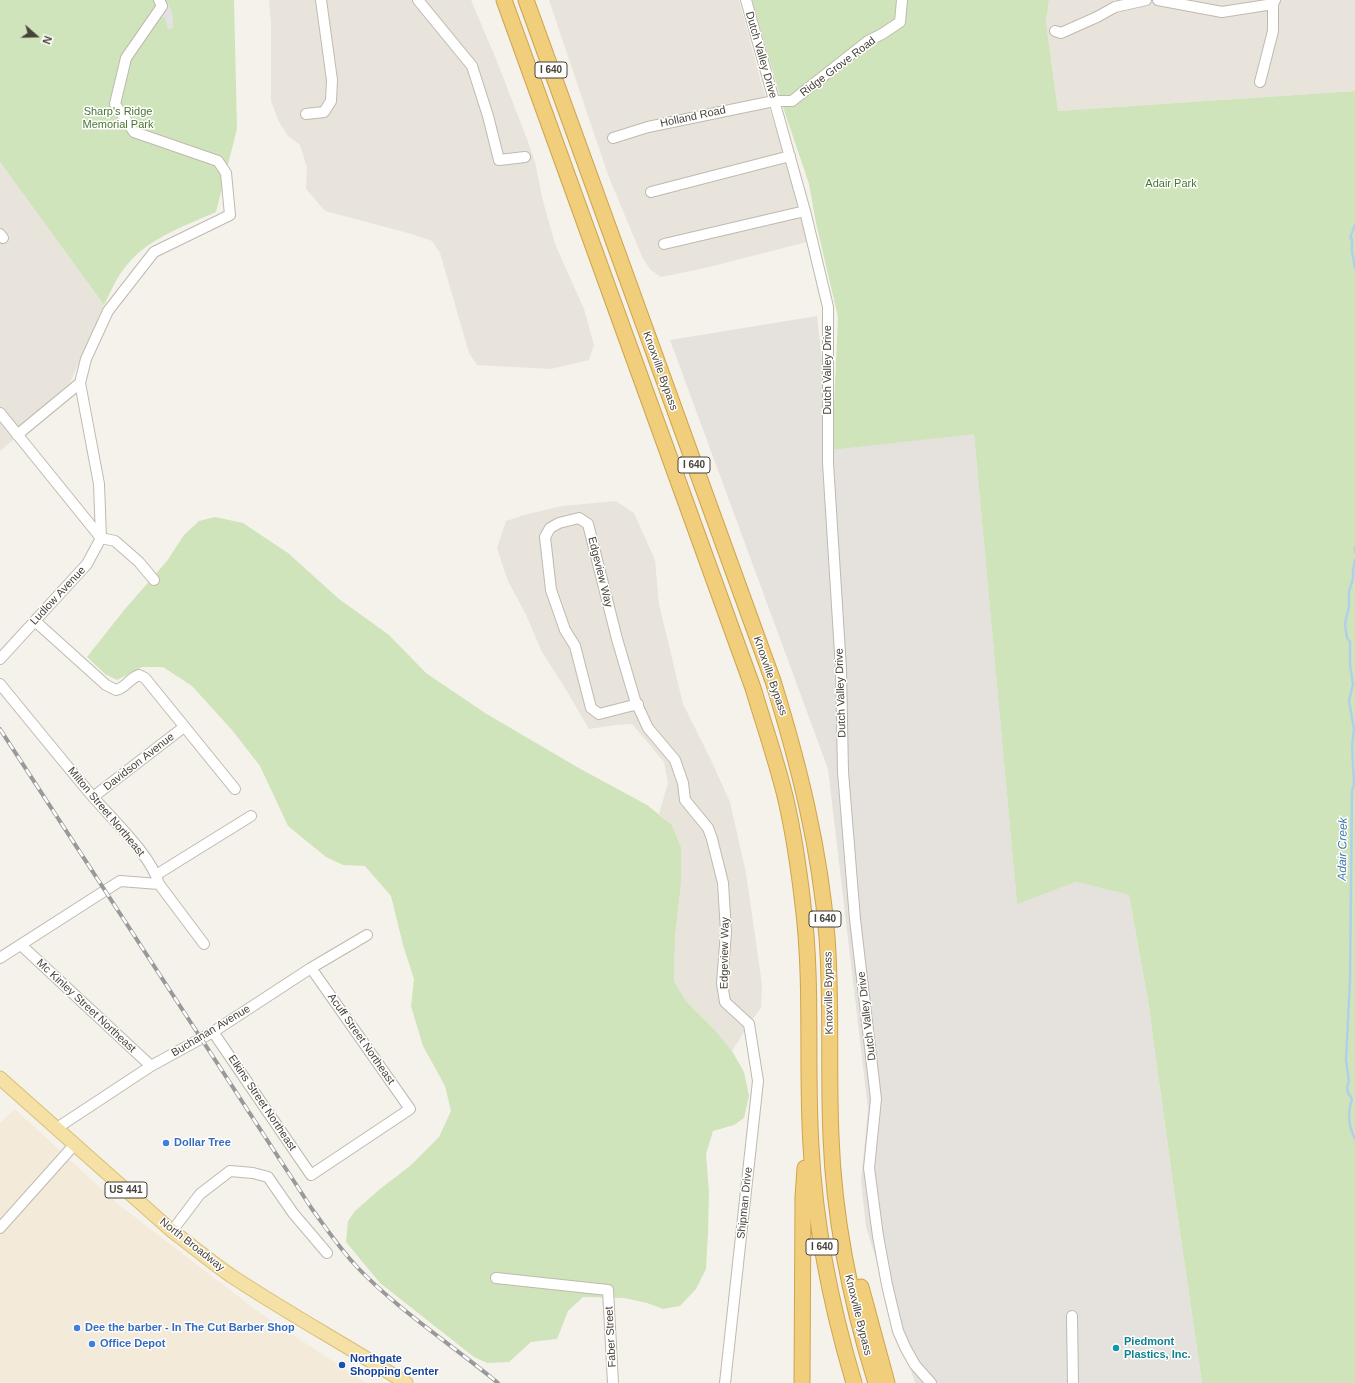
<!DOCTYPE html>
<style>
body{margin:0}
#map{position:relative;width:1355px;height:1383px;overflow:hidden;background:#f5f2ec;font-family:Helvetica,sans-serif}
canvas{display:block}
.north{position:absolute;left:16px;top:16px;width:40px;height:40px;-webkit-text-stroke:3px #fff;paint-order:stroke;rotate:110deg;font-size:11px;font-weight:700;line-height:16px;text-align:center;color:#48433a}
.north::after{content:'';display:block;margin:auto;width:14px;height:18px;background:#48433a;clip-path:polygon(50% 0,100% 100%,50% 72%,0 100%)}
</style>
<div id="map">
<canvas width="1355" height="1383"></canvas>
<div class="north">N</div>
</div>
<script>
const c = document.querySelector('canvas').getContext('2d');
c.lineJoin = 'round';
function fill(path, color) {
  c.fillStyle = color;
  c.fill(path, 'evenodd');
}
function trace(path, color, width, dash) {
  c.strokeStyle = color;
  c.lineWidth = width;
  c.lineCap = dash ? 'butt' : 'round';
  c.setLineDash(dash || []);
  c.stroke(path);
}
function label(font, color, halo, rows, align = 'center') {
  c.font = font + ' Helvetica,sans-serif';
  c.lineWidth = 3;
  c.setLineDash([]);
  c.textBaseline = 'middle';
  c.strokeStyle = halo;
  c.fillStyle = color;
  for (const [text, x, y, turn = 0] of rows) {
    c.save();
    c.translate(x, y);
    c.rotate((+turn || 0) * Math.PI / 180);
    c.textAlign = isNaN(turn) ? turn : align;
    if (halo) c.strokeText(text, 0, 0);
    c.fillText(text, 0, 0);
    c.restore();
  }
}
fill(new Path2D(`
 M269,0H471L496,59L527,139L535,162L543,201L555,244L584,309L594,345L589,360L551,369L477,365L469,353L440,253L432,241L408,233L325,211L306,189L307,168L300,145L288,136L279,122L271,101V25Z
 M549,0H739L761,82L789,172L807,242L705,268L661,277L651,270L643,259L608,175Z
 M1049,0H1355V91L1058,111L1046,22Z
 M0,162L104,305L70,383L23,424L13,440L0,451Z
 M616,501L634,513L655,560L659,604L683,704L710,758L730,802L746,873L762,984L761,1008L749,1024L732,1051L714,1029L686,1001L674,981L675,937L681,884V847L672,825L659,814L668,783L664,762L632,724L616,725L589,729L565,688L542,652L526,615L507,579L497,548L506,521L524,515L562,506Z`), '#e8e4db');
fill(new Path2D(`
 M15,1109L119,1205L260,1313L366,1383H0V1123Z`), '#f4eada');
fill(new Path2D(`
 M817,316L832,450L974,433L1017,903L1076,882L1129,895L1148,1001L1175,1198L1202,1383H915L866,1227L861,1181L868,1109L828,769L670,340Z`), '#e5e2dd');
fill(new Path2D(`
 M0,0H234L237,129L216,212C183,227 145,239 123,270C115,280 110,294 104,305L0,162Z
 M752,0H1049L1046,22L1058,111L1355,91V1383H1202L1175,1198L1148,1001L1129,895L1076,882L1017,904L974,434L832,450L838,317L816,223L809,184L785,113Z
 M215,517L243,523L288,553L339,599L389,635L426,673L485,713L577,767L647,805L672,825L681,847V884L675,937L674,981L686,1001L714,1029L732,1051L744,1072L749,1096L744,1118L734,1125L713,1131L706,1154L709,1192L708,1233L706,1269L696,1289L680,1306L663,1309L647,1303L624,1298L583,1297L568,1311L557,1339L531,1342L509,1362L487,1363L474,1357L380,1283L346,1242L348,1221L355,1211L380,1189L410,1166L439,1137L451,1111L445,1086L423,1046L411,1006L414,979L403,945L391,896L365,866L343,865L326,857L288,826L260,766L232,730L192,686L163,667H142L117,680L105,674L87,657L125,609L167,561L184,535L199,521Z`), '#cfe4ba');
fill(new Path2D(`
 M163,0L167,2L171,9L173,18V28L168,29L165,18L161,17Z`), '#e4e2e0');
trace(new Path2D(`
 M1355,225L1350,238L1352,239V252L1355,268
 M1355,547V552
 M1355,560L1353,570V579L1349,591V606L1345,624L1347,638L1350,642V665L1353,684L1349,701L1354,729L1352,747L1354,784L1352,791L1350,980L1346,1060L1349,1082L1347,1087L1348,1093L1352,1099C1347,1113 1348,1125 1355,1139`), '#b0d0ea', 2.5);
const minor = new Path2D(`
 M418,0L472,66L488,116L499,160L525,157
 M746,0L805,211L828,307V463L841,669L843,772L855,919L876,1099L869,1168L878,1236L887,1285L898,1331L906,1349L915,1365L931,1383
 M1158,0L1222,12L1273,4
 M1055,31L1061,33L1097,17L1115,7L1146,0
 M1260,82L1273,31V4L1275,0
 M306,114L324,112L331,101L332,80L321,0
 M613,138L648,127L774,101H792L868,41L882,34L900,22L902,0
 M651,192L790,156
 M0,234L3,238
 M664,244L805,211
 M0,413L101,538L115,541L139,562L154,580
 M17,435L80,383
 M35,621L106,685L116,690C127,687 128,679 139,675L145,678L235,789
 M0,659L87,564L101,538L99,484L80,383L86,359L108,311L154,252L230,215L226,173L218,161L134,132L115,104L126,58L162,6L159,0
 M0,684C31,722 62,760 93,797C113,820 151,855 159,884L204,944
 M638,704L599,714L591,708L575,646L565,630L551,590L545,537L550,528L559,523L579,518L588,524L617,639L635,700L648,728L675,760L683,783L685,800L708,828L712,839L723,883L726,932L722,983L725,1002L749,1024L758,1081L725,1383
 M93,797L184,727
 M156,875L251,816
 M21,945L151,1066
 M0,958L120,881L159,884
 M213,1032L311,1175L410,1109L311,968
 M57,1128L151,1066L213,1032L311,968L367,935
 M0,1228L75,1144
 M172,1231L200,1194L230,1171L253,1173L268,1177L293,1213L327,1253
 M496,1278L608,1290L613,1383
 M1072,1316L1073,1383`);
const major = new Path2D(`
 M0,1078L172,1231C191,1245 210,1261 230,1275C287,1313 348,1346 406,1383`);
const highway = new Path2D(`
 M504,0L753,688C764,725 777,762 786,800C794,835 799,870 803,905C813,985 806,1066 811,1146C815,1227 831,1306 854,1383
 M526,0L773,681C799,765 820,849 827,937C832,1003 828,1070 831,1137C834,1221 851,1303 876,1383
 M861,1287L887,1383
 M802,1383L803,1197L805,1168`);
trace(minor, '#bfbaaf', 12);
trace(major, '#d9bf76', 15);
trace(highway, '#cfa44c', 17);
trace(minor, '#fff', 10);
trace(major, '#f5e1a5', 13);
trace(highway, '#f0ce7c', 15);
const rail = new Path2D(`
 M0,729L312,1209C326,1228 340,1249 357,1267C399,1311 451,1344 498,1383`);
trace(rail, '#999', 4);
trace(rail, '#fff', 2.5, [8]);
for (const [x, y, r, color] of [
 [166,1143,4,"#3f7fe0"],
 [77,1328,4,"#3f7fe0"],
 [92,1344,4,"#3f7fe0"],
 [1116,1348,4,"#0f9aa8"],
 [342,1365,4,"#1a4fb4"]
]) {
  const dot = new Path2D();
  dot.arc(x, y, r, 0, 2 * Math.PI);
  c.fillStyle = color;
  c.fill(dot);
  trace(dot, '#fff', 1.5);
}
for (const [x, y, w] of [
 [551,70,32],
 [694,465,32],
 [825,919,32],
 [126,1190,42],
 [822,1247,32]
]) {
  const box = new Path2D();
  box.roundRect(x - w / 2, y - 8, w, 16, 3);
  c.fillStyle = '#fff';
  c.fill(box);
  trace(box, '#48433a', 1);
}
label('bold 10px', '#48433a', null, [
 ["I 640",551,70],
 ["I 640",694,465],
 ["I 640",825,919],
 ["US 441",126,1190],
 ["I 640",822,1247]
]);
label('11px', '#48433a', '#fff', [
 ["Dutch Valley Drive",761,55,74],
 ["Ridge Grove Road",838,67,-37],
 ["Holland Road",693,117,-12],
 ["Dutch Valley Drive",828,370,-90],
 ["Knoxville Bypass",660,371,70],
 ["Edgeview Way",600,572,76],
 ["Ludlow Avenue",58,596,-47],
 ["Knoxville Bypass",770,676,71],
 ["Dutch Valley Drive",841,693,-92],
 ["Davidson Avenue",139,762,-38],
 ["Milton Street Northeast",106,812,50],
 ["Edgeview Way",725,953,-89],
 ["Knoxville Bypass",829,993,-91],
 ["Mc Kinley Street Northeast",86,1006,43],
 ["Dutch Valley Drive",867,1016,-97],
 ["Buchanan Avenue",211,1031,-31],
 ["Acuff Street Northeast",361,1039,55],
 ["Elkins Street Northeast",262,1103,56],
 ["Shipman Drive",745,1203,-84],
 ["North Broadway",192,1245,38],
 ["Knoxville Bypass",858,1315,76],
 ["Faber Street",611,1337,-93]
]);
label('11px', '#497532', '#fff', [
 ["Sharp's Ridge",118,112],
 ["Memorial Park",118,125],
 ["Adair Park",1171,184]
]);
label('bold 11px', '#366cbe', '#fff', [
 ["Dollar Tree",174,1143],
 ["Dee the barber - In The Cut Barber Shop",85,1328],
 ["Office Depot",100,1344]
], 'left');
label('bold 11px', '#0d838f', '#fff', [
 ["Piedmont",1124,1342],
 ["Plastics, Inc.",1124,1355]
], 'left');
label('bold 11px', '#164399', '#fff', [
 ["Northgate",350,1359],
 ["Shopping Center",350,1372]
], 'left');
label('italic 12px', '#3d78ab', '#fff', [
 ["Adair Creek",1343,849,-89]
]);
</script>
